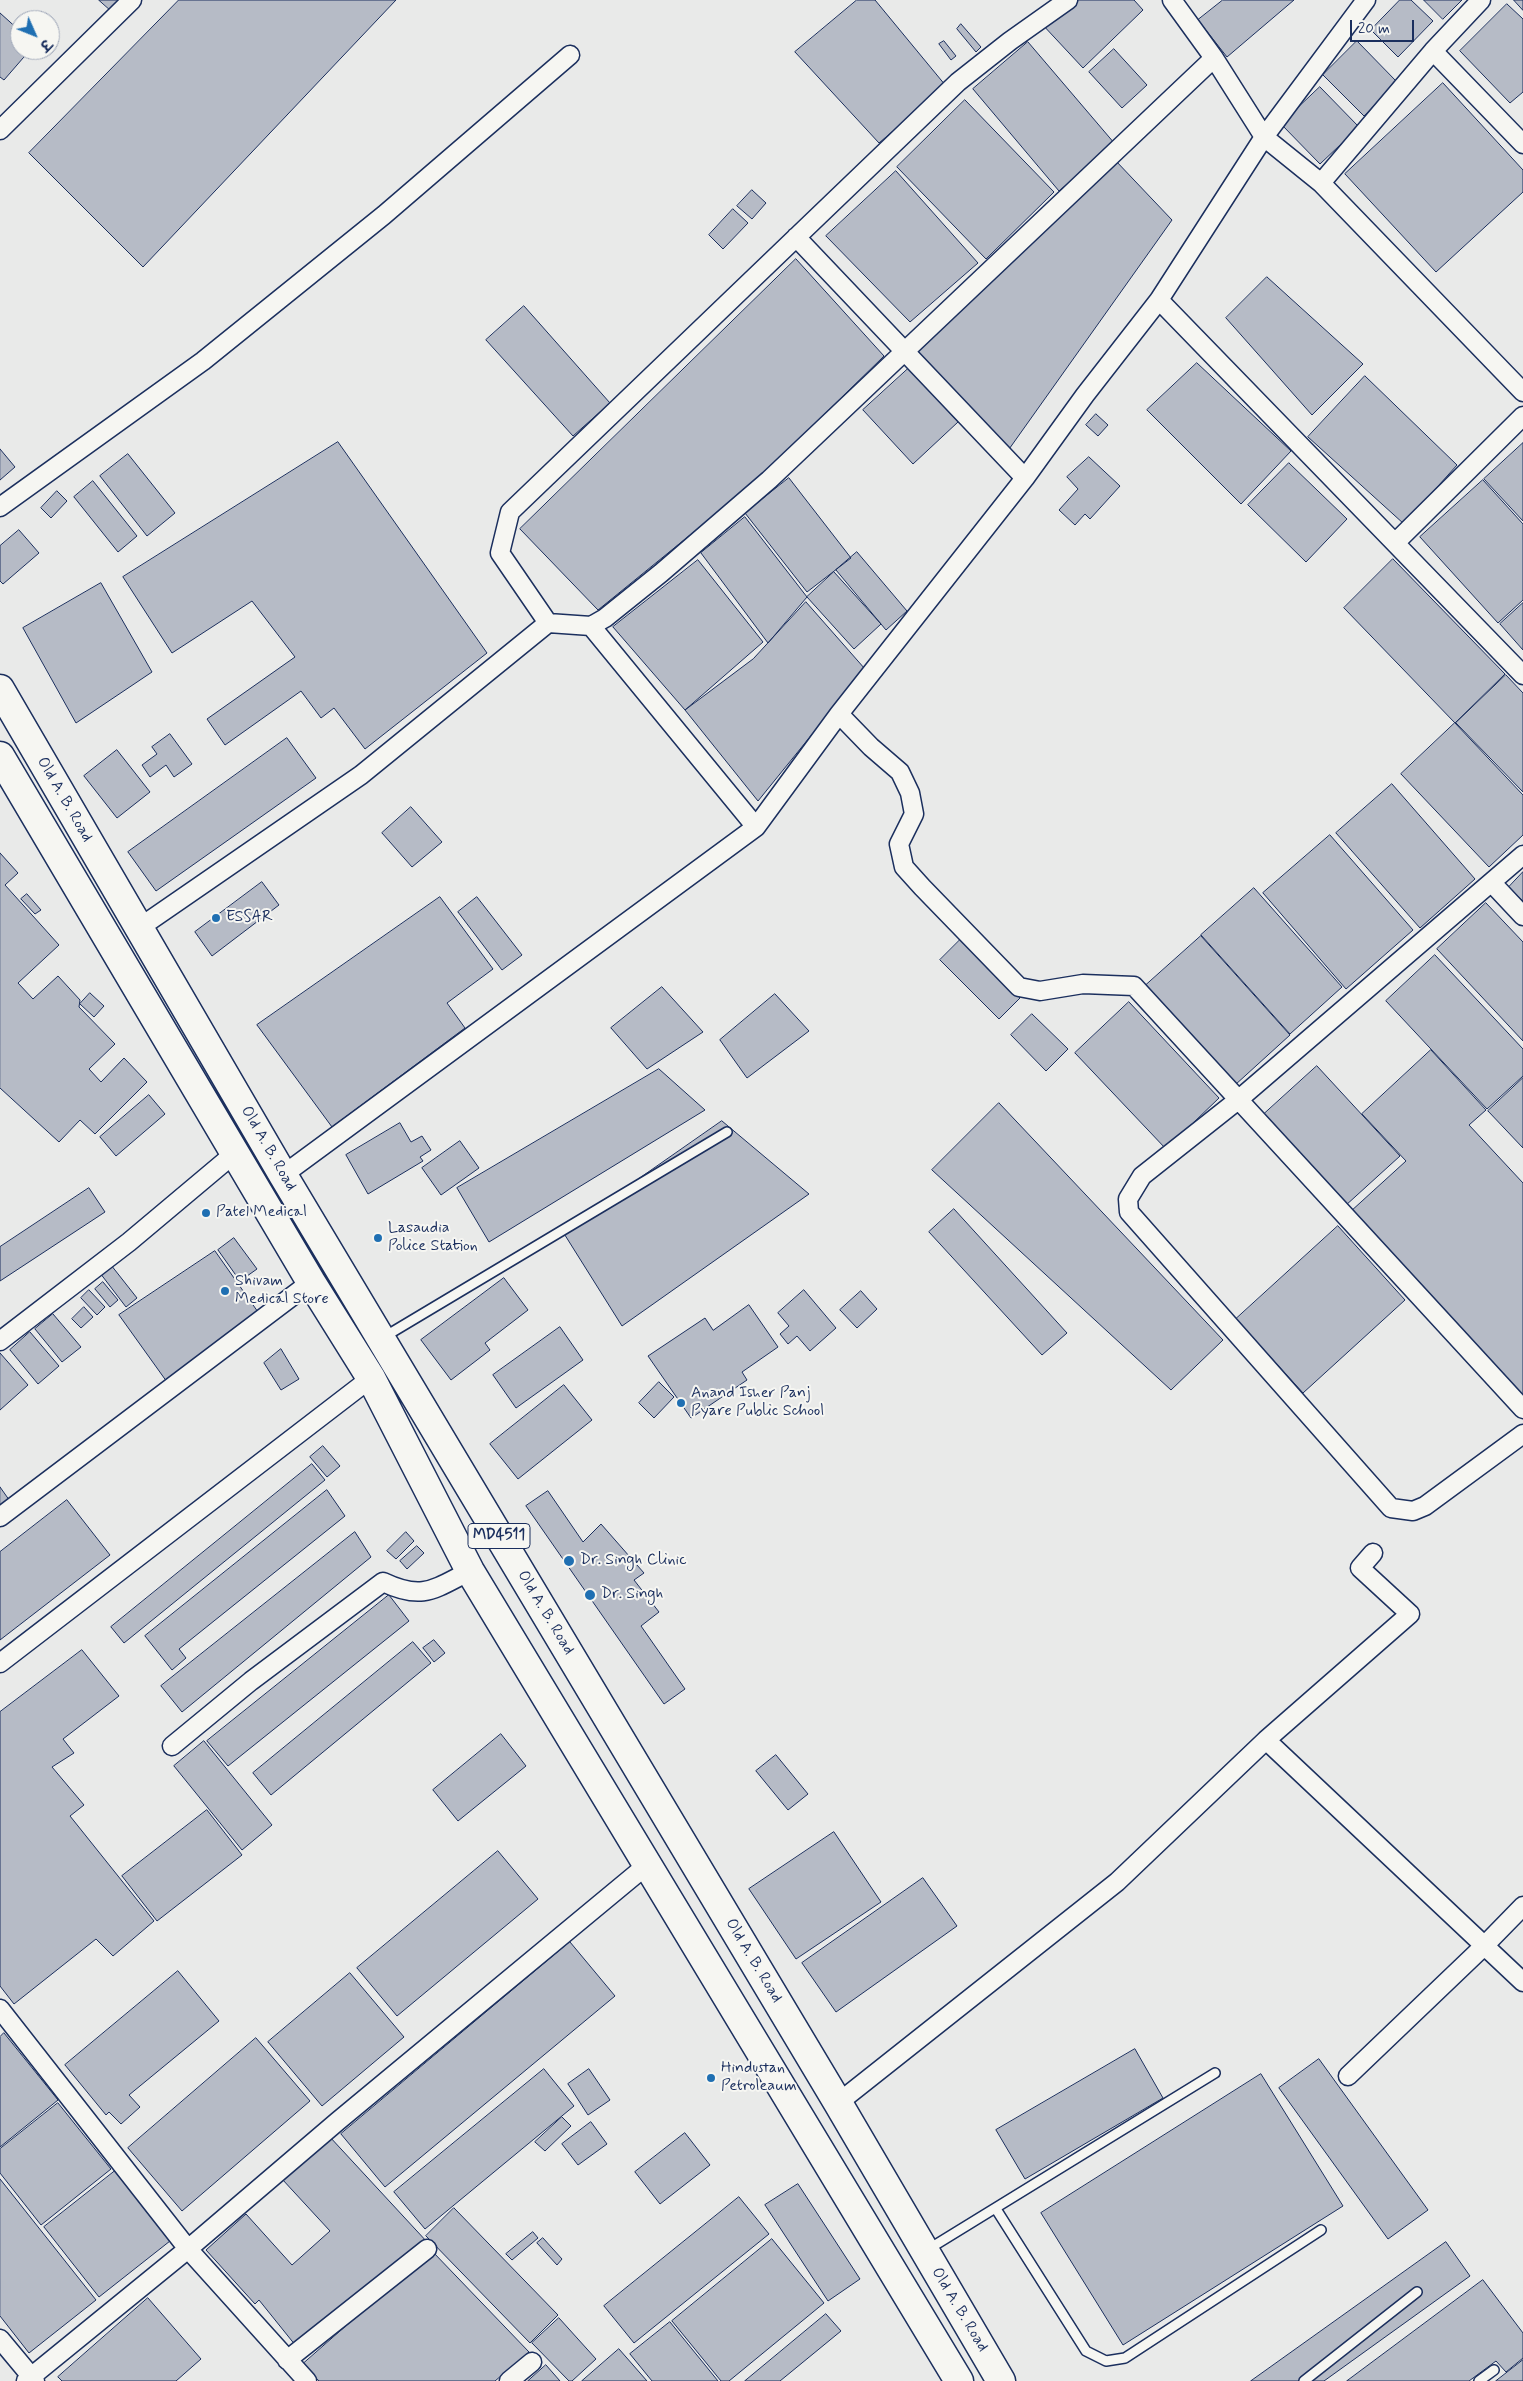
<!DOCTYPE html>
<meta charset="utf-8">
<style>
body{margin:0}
#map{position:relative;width:1523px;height:2381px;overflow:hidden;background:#e9eae9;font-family:Mynerve,"Playpen Sans Deva",sans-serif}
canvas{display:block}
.north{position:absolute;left:10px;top:10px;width:50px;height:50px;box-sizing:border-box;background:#f6f6f2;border:1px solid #9ea6b7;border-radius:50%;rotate:134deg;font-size:14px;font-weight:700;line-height:20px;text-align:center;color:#1b2f5e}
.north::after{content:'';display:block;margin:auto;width:18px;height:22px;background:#1f6fb2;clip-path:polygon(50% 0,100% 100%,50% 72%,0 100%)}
.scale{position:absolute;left:1350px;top:20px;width:64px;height:22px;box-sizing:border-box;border:2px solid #1b2f5e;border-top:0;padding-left:6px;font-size:15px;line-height:18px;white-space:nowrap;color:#1b2f5e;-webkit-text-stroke:4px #f6f6f2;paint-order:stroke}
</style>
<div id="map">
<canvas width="1523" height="2381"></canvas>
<div class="north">उ</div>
<div class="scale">20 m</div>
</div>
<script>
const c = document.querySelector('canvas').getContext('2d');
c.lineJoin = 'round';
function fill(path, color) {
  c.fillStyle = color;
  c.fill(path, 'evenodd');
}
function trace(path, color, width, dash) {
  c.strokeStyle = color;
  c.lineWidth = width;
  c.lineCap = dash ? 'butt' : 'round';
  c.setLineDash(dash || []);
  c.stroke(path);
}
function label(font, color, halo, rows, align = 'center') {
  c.font = font + ' Mynerve,sans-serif';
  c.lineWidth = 4;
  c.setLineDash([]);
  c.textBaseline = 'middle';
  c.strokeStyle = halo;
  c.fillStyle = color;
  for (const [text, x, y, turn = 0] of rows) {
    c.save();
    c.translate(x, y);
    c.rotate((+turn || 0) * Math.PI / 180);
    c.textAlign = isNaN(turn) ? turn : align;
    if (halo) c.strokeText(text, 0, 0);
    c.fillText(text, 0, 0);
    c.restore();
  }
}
const building = new Path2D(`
 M99,0H128L115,14Z
 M179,0H396L143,267L29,153Z
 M857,0H875L946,86L879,143L795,52Z
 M1078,0H1134L1143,10L1083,68L1041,23Z
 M1223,0H1294L1227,57L1198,20Z
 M1400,0H1411L1433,21L1398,57L1371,30Z
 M1424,0H1462L1443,19Z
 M1514,0H1523V10Z
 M1507,4L1523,19V92L1510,103L1460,51Z
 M0,13L20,31V50H30L4,80L0,77Z
 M961,24L981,47L976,52L957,29Z
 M944,41L956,56L951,60L939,44Z
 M1357,41L1397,82L1364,116L1323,75Z
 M1028,42L1115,144L1059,191L973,89Z
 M1114,49L1147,85L1122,108L1089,72Z
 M1443,83L1523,170V192L1436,272L1345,174Z
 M1320,87L1359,127L1320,164L1281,124Z
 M965,100L1054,192L986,259L897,167Z
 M1115,160L1172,220L1007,452L913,351Z
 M896,171L978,263L910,322L826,236Z
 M752,190L766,203L752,219L737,206Z
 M733,209L748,223L723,249L709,235Z
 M796,259L884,356L754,483L598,610L520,529Z
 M1267,277L1363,364L1312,415L1226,318Z
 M524,306L610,403L573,436L486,340Z
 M1197,363L1291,451L1241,504L1147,410Z
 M909,368L958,422L913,464L863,410Z
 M1365,376L1457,465L1404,524L1308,437Z
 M1096,414L1108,425L1098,436L1086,425Z
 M338,442L487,653L365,749L334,708L321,718L301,691L225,745L207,719L295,657L252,601L172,653L123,577Z
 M1523,443V521L1484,479Z
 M0,449L15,467L0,480Z
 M128,454L175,513L147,536L100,476Z
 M1089,457L1120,486L1090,519L1085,514L1075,525L1059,510L1078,489L1067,477Z
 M1289,463L1347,519L1306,562L1248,505Z
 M789,478L851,558L807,592L745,513Z
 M1483,480L1523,524V600L1498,623L1420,537Z
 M93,481L137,536L118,552L74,497Z
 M57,491L67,501L51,518L41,508Z
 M745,517L807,597L768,643L701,553Z
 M19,530L39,553L3,584L0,581V546Z
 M857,552L907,611L886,630L836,570Z
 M1393,559L1505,674L1455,723L1344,608Z
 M698,560L763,642L685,710L613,627Z
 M834,572L881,624L854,649L807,597Z
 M101,583L152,672L76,723L23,628Z
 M806,602L865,669L758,801L685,710L753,659Z
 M1523,603V650L1500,624Z
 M1506,675L1523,693V792L1456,723Z
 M1455,723L1523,795V835L1489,867L1401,774Z
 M170,734L192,764L174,777L166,765L150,777L142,765L157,754L152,747Z
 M287,738L316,778L156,891L128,852Z
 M117,750L150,792L117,818L84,776Z
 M1392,784L1475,879L1420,928L1336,833Z
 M411,807L442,842L412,867L382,833Z
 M1330,835L1413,930L1346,989L1263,893Z
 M0,853L18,873L5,885L59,945L18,983L33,999L58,976L80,1000L79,1007L115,1044L89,1069L101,1082L124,1058L147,1082L95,1134L80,1120L59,1142L0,1088Z
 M1523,872V901L1509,887Z
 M262,882L279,905L212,956L195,932Z
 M1254,888L1342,987L1290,1034L1201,935Z
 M27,894L41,910L35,914L21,899Z
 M440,897L493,969L447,1003L465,1028L332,1127L257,1025Z
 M477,897L522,955L502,970L458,912Z
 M1486,903L1523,942V1041L1437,949Z
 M1201,936L1290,1035L1235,1085L1145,986Z
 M961,939L1020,998L999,1019L940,960Z
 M1435,955L1523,1049V1076L1487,1109L1386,1001Z
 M662,987L703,1032L647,1069L611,1028Z
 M90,993L104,1006L94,1017L80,1004Z
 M775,994L809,1031L747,1078L720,1040Z
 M1129,1002L1219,1098L1166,1149L1075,1053Z
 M1032,1014L1068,1049L1046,1071L1011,1035Z
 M1431,1050L1486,1110L1469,1125L1523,1183V1399L1350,1212L1406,1161L1362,1114Z
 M1317,1066L1400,1156L1345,1206L1263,1115Z
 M659,1069L705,1110L489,1242L457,1188Z
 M1523,1078V1148L1488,1111Z
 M149,1095L165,1114L116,1156L100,1137Z
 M999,1103L1223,1340L1171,1390L932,1170Z
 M722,1121L809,1194L622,1326L563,1232Z
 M400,1123L411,1142L422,1136L431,1150L420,1157L423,1161L368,1194L346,1155Z
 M460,1141L479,1168L441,1195L422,1168Z
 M89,1188L105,1212L0,1281V1247Z
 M954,1209L1067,1333L1042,1355L929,1232Z
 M1338,1226L1405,1300L1303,1393L1236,1319Z
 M234,1238L257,1269L240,1281L218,1250Z
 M215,1251L258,1312L167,1382L119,1315Z
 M111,1265L137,1298L126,1307L100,1273Z
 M504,1278L528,1310L485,1343L490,1350L451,1380L421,1340Z
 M103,1282L118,1300L110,1307L95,1289Z
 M89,1290L105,1307L97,1315L81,1298Z
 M804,1290L836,1328L810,1351L797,1336L788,1344L780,1334L789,1326L778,1313Z
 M861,1291L877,1309L857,1328L840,1310Z
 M749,1305L778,1347L742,1372L747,1380L691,1418L648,1356L705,1318L713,1330Z
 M84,1307L93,1317L81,1328L72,1319Z
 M53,1314L81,1347L62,1362L35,1329Z
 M560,1327L583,1360L516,1408L493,1375Z
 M30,1332L59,1366L38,1384L10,1350Z
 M281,1349L299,1379L281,1390L264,1363Z
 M0,1353L28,1385L0,1410Z
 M659,1382L674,1397L654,1418L639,1403Z
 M564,1385L592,1420L518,1479L490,1444Z
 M323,1446L340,1466L327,1477L310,1457Z
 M312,1464L325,1480L124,1643L111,1627Z
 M0,1487L12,1504L0,1512Z
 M327,1490L345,1516L179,1649L186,1658L172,1670L145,1636Z
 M548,1491L583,1542L601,1524L644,1573L634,1580L659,1612L641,1626L685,1689L664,1704L526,1506Z
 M67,1500L110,1555L0,1640V1552Z
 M355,1532L371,1557L182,1712L161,1686Z
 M406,1532L414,1541L396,1559L387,1551Z
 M417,1546L424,1553L407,1569L400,1561Z
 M389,1595L409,1621L228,1766L207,1741Z
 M434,1640L445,1653L434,1662L423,1648Z
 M413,1642L431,1663L271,1795L253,1773Z
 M82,1650L119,1696L63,1739L74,1753L52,1767L84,1805L70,1816L154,1921L113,1956L96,1939L14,2004L0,1986V1712Z
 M501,1734L526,1766L458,1821L433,1790Z
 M204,1741L272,1825L242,1850L174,1766Z
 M776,1755L808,1794L788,1810L756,1771Z
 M207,1810L242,1855L157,1921L122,1876Z
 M834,1832L881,1902L796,1959L749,1889Z
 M498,1851L538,1899L397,2016L357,1968Z
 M923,1878L957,1926L836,2012L802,1963Z
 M570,1942L615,1996L385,2187L341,2134Z
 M178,1971L219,2021L129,2095L140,2107L121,2124L109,2112L106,2115L65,2065Z
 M350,1973L404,2037L322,2106L268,2042Z
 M4,2033L58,2100L0,2147V2037Z
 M256,2038L310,2101L182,2211L128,2148Z
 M1135,2049L1163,2098L1025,2179L996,2130Z
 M1319,2059L1428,2210L1388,2239L1279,2088Z
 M544,2069L574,2106L425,2229L394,2192Z
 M589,2069L610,2100L588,2115L568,2084Z
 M1261,2074L1343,2206L1123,2345L1041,2213Z
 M58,2103L111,2169L41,2225L0,2173V2149Z
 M562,2117L571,2126L545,2151L535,2142Z
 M591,2122L607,2144L578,2165L562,2144Z
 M685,2133L710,2165L660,2204L635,2172Z
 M329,2136L428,2243L296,2346L259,2300L255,2304L206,2250L246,2214L292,2265L330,2231L282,2179Z
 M115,2171L170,2241L99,2297L44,2227Z
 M0,2179L96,2300L29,2353L0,2316Z
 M798,2184L860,2279L828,2301L765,2205Z
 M739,2197L769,2234L634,2343L604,2306Z
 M454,2208L558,2315L530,2343L426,2236Z
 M533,2232L538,2238L512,2260L506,2254Z
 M543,2238L562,2259L557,2265L537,2243Z
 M772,2239L824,2303L729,2381H721L672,2321Z
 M1446,2242L1470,2276L1324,2381H1251Z
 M432,2251L529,2352L495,2381H319L303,2364Z
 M1483,2280L1523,2333V2358L1506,2372L1496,2361L1469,2381H1347Z
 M148,2298L201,2359L176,2381H62L58,2377Z
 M826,2314L841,2331L780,2381H745Z
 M559,2318L596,2359L572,2381H569L532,2343Z
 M670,2322L718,2381H652L630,2354Z
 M619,2349L647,2381H582Z
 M1523,2360V2381H1496Z
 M546,2365L560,2381H528Z`);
fill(building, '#b6bbc6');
trace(building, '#1b2f5e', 1);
const service = new Path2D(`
 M384,1337L727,1132
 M996,2209L1086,2351L1106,2361L1125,2358L1321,2230
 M927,2250L1215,2073
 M1304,2381L1417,2292
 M1479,2381L1494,2370`);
const minor = new Path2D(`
 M1172,0L1214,58L1264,137L1321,183L1523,392
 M1433,51L1523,144
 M0,130L132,0
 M1321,183L1433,51L1481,0
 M796,237L1025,478
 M1159,300L1523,675
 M0,507L203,361L384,215L570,55
 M1395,543L1523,416
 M548,623L500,553L510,512L958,82L1010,41L1068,0
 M591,626L756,827
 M839,714L871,747L900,772L910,793L914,814L899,844L904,867L922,887L1019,987L1040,991L1083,984L1134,986L1523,1409
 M1523,855L1238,1100L1142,1176L1128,1199L1129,1212L1391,1508L1413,1511L1425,1506L1523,1434
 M1492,883L1523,916
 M139,928L361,775L548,623L591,626L605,618L661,573L769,480L1214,58
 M283,1175L756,827L839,714L1025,478L1085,395L1159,300L1264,137L1366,0
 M0,1341L129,1242L235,1153
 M0,1517L311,1282
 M0,1663L371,1378
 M1266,1740L1523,1982
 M172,1746L251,1681L383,1582C423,1601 434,1589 470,1571
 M0,2009L188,2249L307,2381
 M1348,2076L1484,1946L1523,1906
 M838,2103L1117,1882L1266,1740L1410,1614L1360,1568L1373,1553
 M0,2339L35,2381
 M287,2360L427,2249
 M26,2381L188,2249L338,2121L647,1865
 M509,2381L532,2362`);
const primary = new Path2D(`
 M0,689L283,1175L838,2103L1001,2381
 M0,756L311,1282L371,1378L470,1571L959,2381`);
trace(service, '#1b2f5e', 12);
trace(minor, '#1b2f5e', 21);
trace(primary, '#1b2f5e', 31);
trace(service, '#f6f6f2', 9);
trace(minor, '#f6f6f2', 18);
trace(primary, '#f6f6f2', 28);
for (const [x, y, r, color] of [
 [216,918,5,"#1f6fb2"],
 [206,1213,5,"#1f6fb2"],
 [378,1238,5,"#1f6fb2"],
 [225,1291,5,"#1f6fb2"],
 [681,1403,5,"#1f6fb2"],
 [569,1561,6,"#1f6fb2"],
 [590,1595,6,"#1f6fb2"],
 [711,2078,5,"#1f6fb2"]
]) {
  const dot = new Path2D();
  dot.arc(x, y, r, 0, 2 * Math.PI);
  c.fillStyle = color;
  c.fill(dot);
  trace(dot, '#f6f6f2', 2);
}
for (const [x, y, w] of [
 [499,1536,62]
]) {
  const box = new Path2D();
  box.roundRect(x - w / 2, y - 12.5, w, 25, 4);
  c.fillStyle = '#f6f6f2';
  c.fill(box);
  trace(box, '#1b2f5e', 1);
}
label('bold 15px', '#1b2f5e', null, [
 ["MD4511",499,1536]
]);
label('16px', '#1b2f5e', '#f6f6f2', [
 ["Old A. B. Road",64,800,60],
 ["Old A. B. Road",268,1149,60],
 ["Old A. B. Road",545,1613,59],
 ["Old A. B. Road",753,1961,59],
 ["Old A. B. Road",959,2310,59]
]);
label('16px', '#1b2f5e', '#f6f6f2', [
 ["ESSAR",226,918],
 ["Patel Medical",216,1213],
 ["Lasaudia",388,1229],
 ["Police Station",388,1247],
 ["Shivam",235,1282],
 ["Medical Store",235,1300],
 ["Anand Isher Panj",691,1394],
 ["Pyare Public School",691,1412],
 ["Dr. Singh Clinic",580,1561],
 ["Dr. Singh",601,1595],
 ["Hindustan",721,2069],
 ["Petroleaum",721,2087]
], 'left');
</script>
